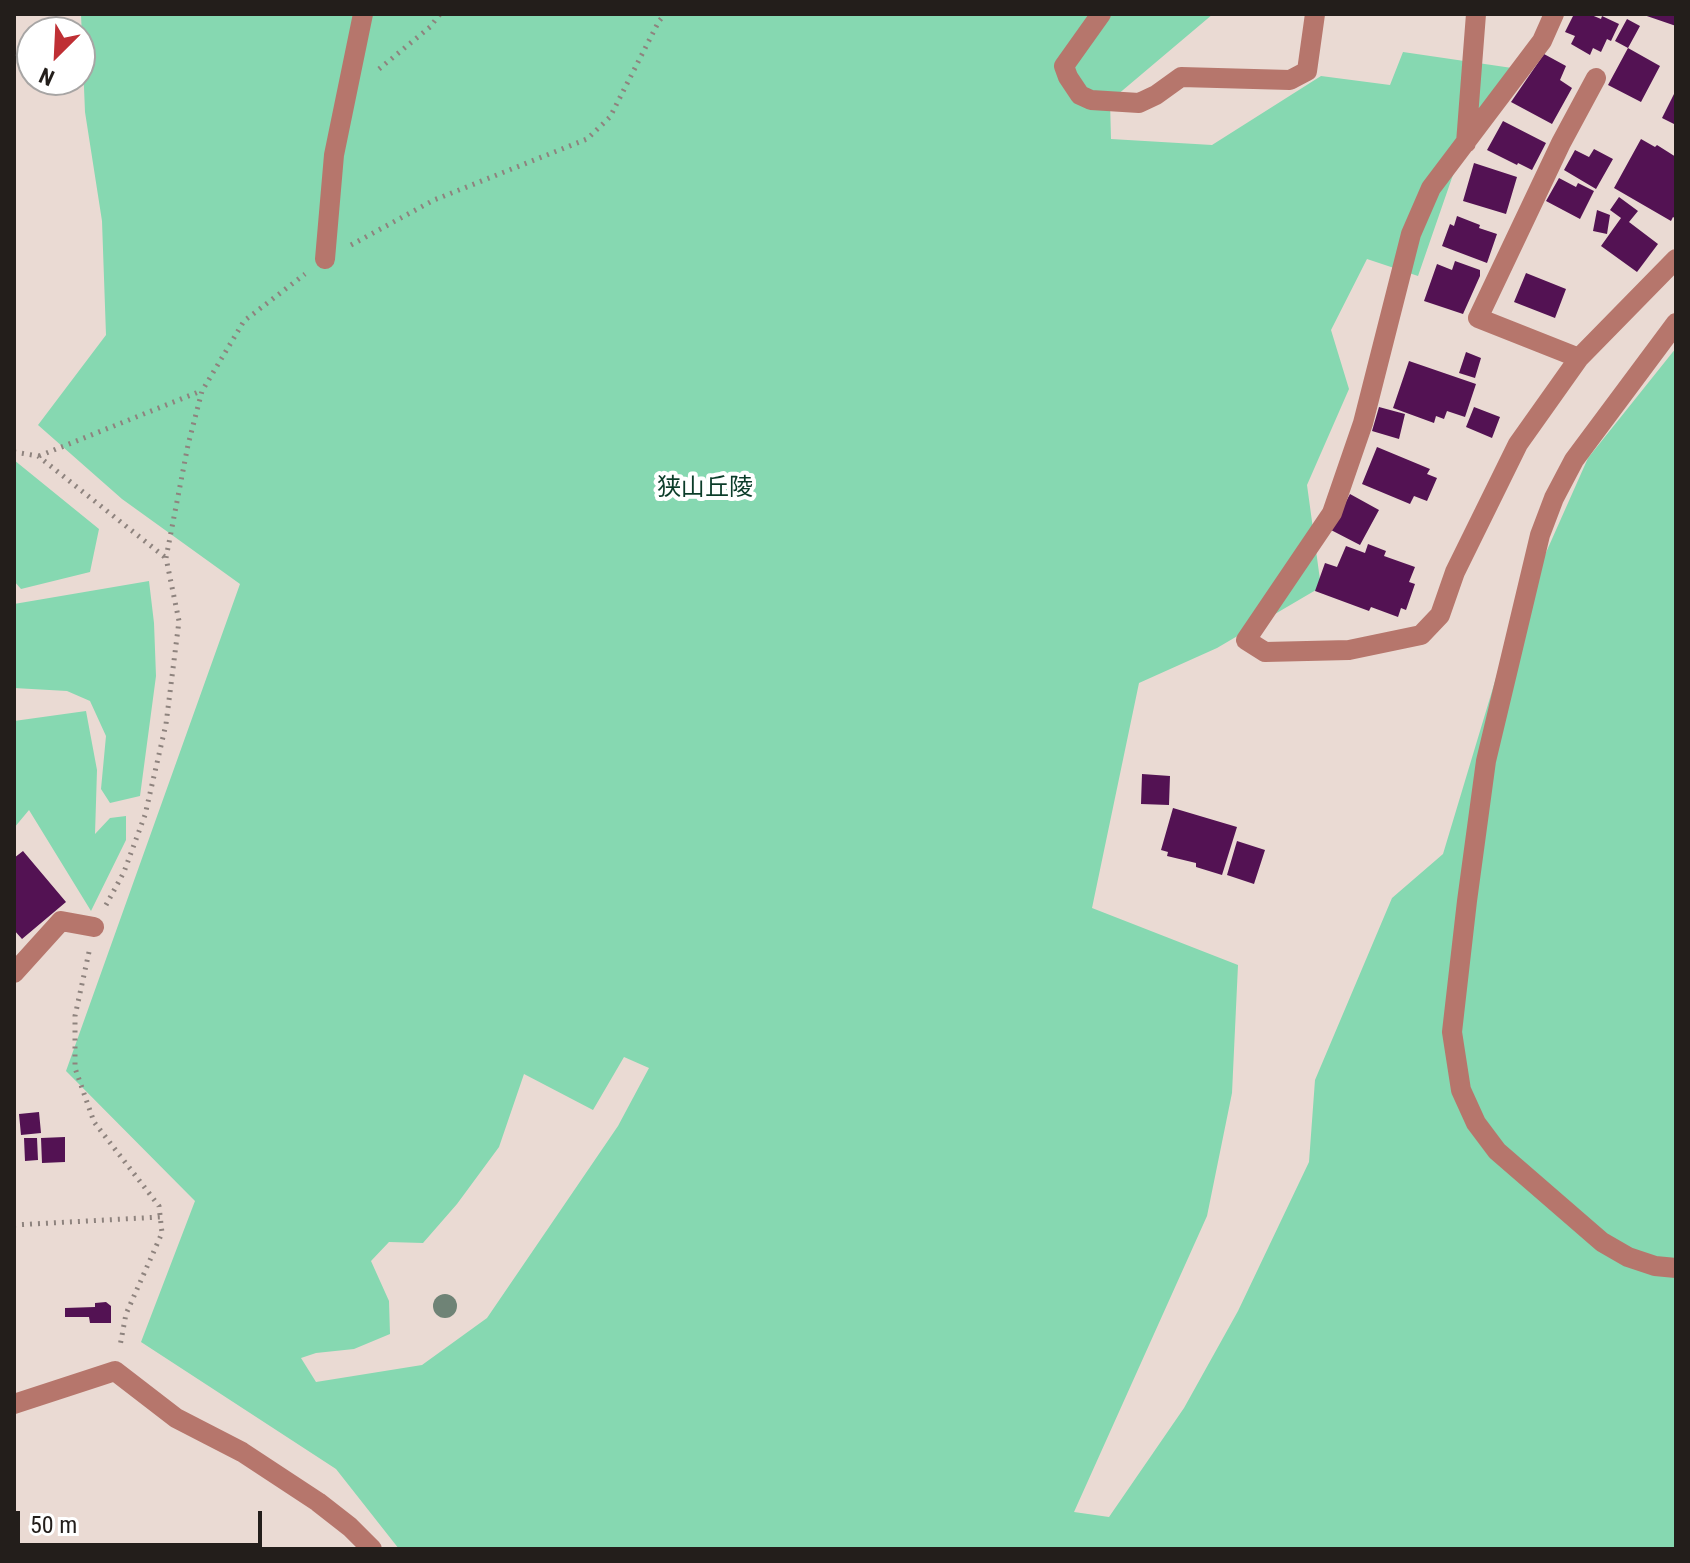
<!DOCTYPE html>
<meta charset="utf-8">
<style>
body{margin:0}
#map{position:relative;width:1690px;height:1563px;overflow:hidden;background:#eadad3;font-family:"Roboto Condensed",sans-serif}
canvas{display:block}
.frame{position:absolute;inset:0;border:16px solid #231e1b;pointer-events:none}
.north{position:absolute;left:16px;top:16px;width:80px;height:80px;box-sizing:border-box;background:#fff;border:2px solid #a7a5a4;border-radius:50%;rotate:204deg;font-size:22px;font-weight:700;line-height:32px;text-align:center;color:#231e1b}
.north::after{content:'';display:block;margin:auto;width:28px;height:36px;background:#bf2f34;clip-path:polygon(50% 0,100% 100%,50% 72%,0 100%)}
.scale{position:absolute;left:16px;top:1511px;width:246px;height:36px;box-sizing:border-box;border:4px solid #231e1b;border-top:0;padding-left:10px;font-size:24px;line-height:28px;white-space:nowrap;color:#231e1b;-webkit-text-stroke:6px #fff;paint-order:stroke}
</style>
<div id="map">
<canvas width="1690" height="1563"></canvas>
<div class="frame"></div>
<div class="north">N</div>
<div class="scale">50 m</div>
</div>
<script>
const c = document.querySelector('canvas').getContext('2d');
c.lineJoin = 'round';
function fill(path, color) {
  c.fillStyle = color;
  c.fill(path, 'evenodd');
}
function trace(path, color, width, dash) {
  c.strokeStyle = color;
  c.lineWidth = width;
  c.lineCap = dash ? 'butt' : 'round';
  c.setLineDash(dash || []);
  c.stroke(path);
}
function label(font, color, halo, rows, align = 'center') {
  c.font = font + ' "Roboto Condensed","Noto Sans JP",sans-serif';
  c.lineWidth = 8;
  c.setLineDash([]);
  c.textBaseline = 'middle';
  c.strokeStyle = halo;
  c.fillStyle = color;
  for (const [text, x, y, turn = 0] of rows) {
    c.save();
    c.translate(x, y);
    c.rotate((+turn || 0) * Math.PI / 180);
    c.textAlign = isNaN(turn) ? turn : align;
    if (halo) c.strokeText(text, 0, 0);
    c.fillText(text, 0, 0);
    c.restore();
  }
}
fill(new Path2D(`
 M81,14H1213L1110,101L1111,139L1212,145L1321,76L1390,85L1403,52L1512,68L1455,169L1418,276L1367,259L1331,330L1349,389L1307,485L1321,587L1217,648L1139,683L1092,908L1238,965L1232,1093L1207,1216L1074,1512L1109,1517L1184,1408L1238,1311L1309,1162L1315,1080L1392,898L1443,854L1508,638L1588,458L1676,348V1549H399L336,1469L141,1342L195,1201L66,1071L240,584L122,499L38,425L106,335L102,221L85,112ZM624,1057L649,1068L618,1126L487,1318L422,1365L316,1382L301,1358L316,1353L354,1349L390,1334L389,1301L371,1261L389,1242L423,1243L457,1204L499,1147L524,1074L593,1110Z
 M14,460L99,529L90,572L21,589L14,581Z
 M149,581L154,623L156,676L140,796L110,803L101,789L106,736L90,701L67,691L14,688V604Z
 M86,711L97,770L95,834L110,818L126,816V840L91,911L29,810L14,828V721Z`), '#86d8b1');
fill(new Path2D(`
 M1574,14H1589L1601,19L1602,16L1619,24L1611,41L1607,39L1601,52L1593,48L1590,55L1571,44L1575,36L1565,32Z
 M1641,14H1676V26Z
 M1627,19L1640,26L1628,48L1615,41Z
 M1628,48L1660,66L1641,102L1608,85Z
 M1544,54L1566,66L1560,80L1572,88L1552,124L1511,102Z
 M1676,90V125L1662,118Z
 M1503,121L1546,143L1532,170L1518,163L1517,165L1487,150Z
 M1641,139L1655,147L1657,145L1676,157V219L1673,217L1671,221L1614,188Z
 M1594,149L1613,159L1596,189L1564,170L1575,150L1589,157Z
 M1474,163L1517,177L1506,214L1463,201Z
 M1559,178L1576,187L1578,183L1594,191L1580,219L1546,201Z
 M1619,197L1638,211L1629,222L1658,244L1637,272L1601,246L1621,218L1610,210Z
 M1597,210L1610,215L1607,234L1593,231Z
 M1457,216L1480,225L1479,228L1497,234L1487,263L1442,246L1450,224L1454,226Z
 M1455,261L1480,270V276L1463,314L1424,301L1437,264L1452,270Z
 M1526,273L1566,289L1555,318L1514,302Z
 M1466,352L1481,358L1475,378L1459,373Z
 M1409,361L1476,384L1465,417L1447,411L1444,419L1436,416L1434,423L1393,408Z
 M1379,407L1405,414L1399,439L1372,431Z
 M1474,407L1500,417L1492,438L1466,427Z
 M1377,447L1430,469L1427,474L1437,478L1427,501L1414,496L1410,504L1362,484Z
 M1350,494L1379,510L1360,545L1331,530Z
 M1368,544L1386,551L1384,556L1415,567L1409,582L1415,584L1406,610L1401,608L1398,617L1371,607L1369,611L1315,591L1325,563L1337,567L1346,546L1365,553Z
 M1142,774L1170,776L1169,805L1141,804Z
 M1173,808L1237,827L1222,875L1196,867V863L1167,856L1168,852L1161,850Z
 M1237,841L1265,850L1254,884L1227,875Z
 M23,851L66,902L22,939L14,930V858Z
 M39,1112L41,1133L21,1135L19,1114Z
 M65,1137V1162L42,1163L41,1138Z
 M24,1138H37L38,1160L25,1161Z
 M106,1302L111,1306V1323H90L89,1317H65V1308L95,1307V1303Z`), '#531253');
trace(new Path2D(`
 M379,69L430,27L440,14
 M351,245L434,200L587,139L610,117L659,21L665,14
 M14,452L38,456L166,558
 M39,456L201,391
 M106,905L124,872L145,815L166,724L179,621L166,558L188,445L202,391L244,321L305,274
 M89,952L75,1016V1068L94,1122L159,1206L162,1233L126,1314L120,1346
 M14,1225L160,1217`), '#8e837e', 5, [2, 6]);
trace(new Path2D(`
 M1101,14L1064,66L1068,77L1080,95L1091,100L1139,103L1156,95L1181,77L1290,80L1307,71L1315,14
 M1554,14L1542,41L1431,188L1411,234L1363,423L1332,513L1246,640L1265,652L1349,650L1421,635L1440,615L1455,572L1518,444L1579,358L1676,259
 M1466,143L1476,14
 M325,259L334,155L363,14
 M1676,323L1574,460L1554,498L1540,535L1486,761L1467,901L1452,1032L1461,1090L1476,1123L1497,1151L1602,1242L1628,1257L1655,1266L1676,1268
 M1579,358L1478,318L1561,143L1596,78
 M14,973L61,921L94,927
 M14,1404L115,1371L176,1418L242,1452L318,1502L350,1527L372,1549`), '#b6766c', 20);
c.fillStyle = '#6f8376';
for (const [x, y] of [
 [445,1306]
]) {
  c.beginPath();
  c.arc(x, y, 12, 0, 2 * Math.PI);
  c.fill();
}
label('24px', '#0b3c29', '#fff', [
 ["狭山丘陵",705,489]
]);
</script>
